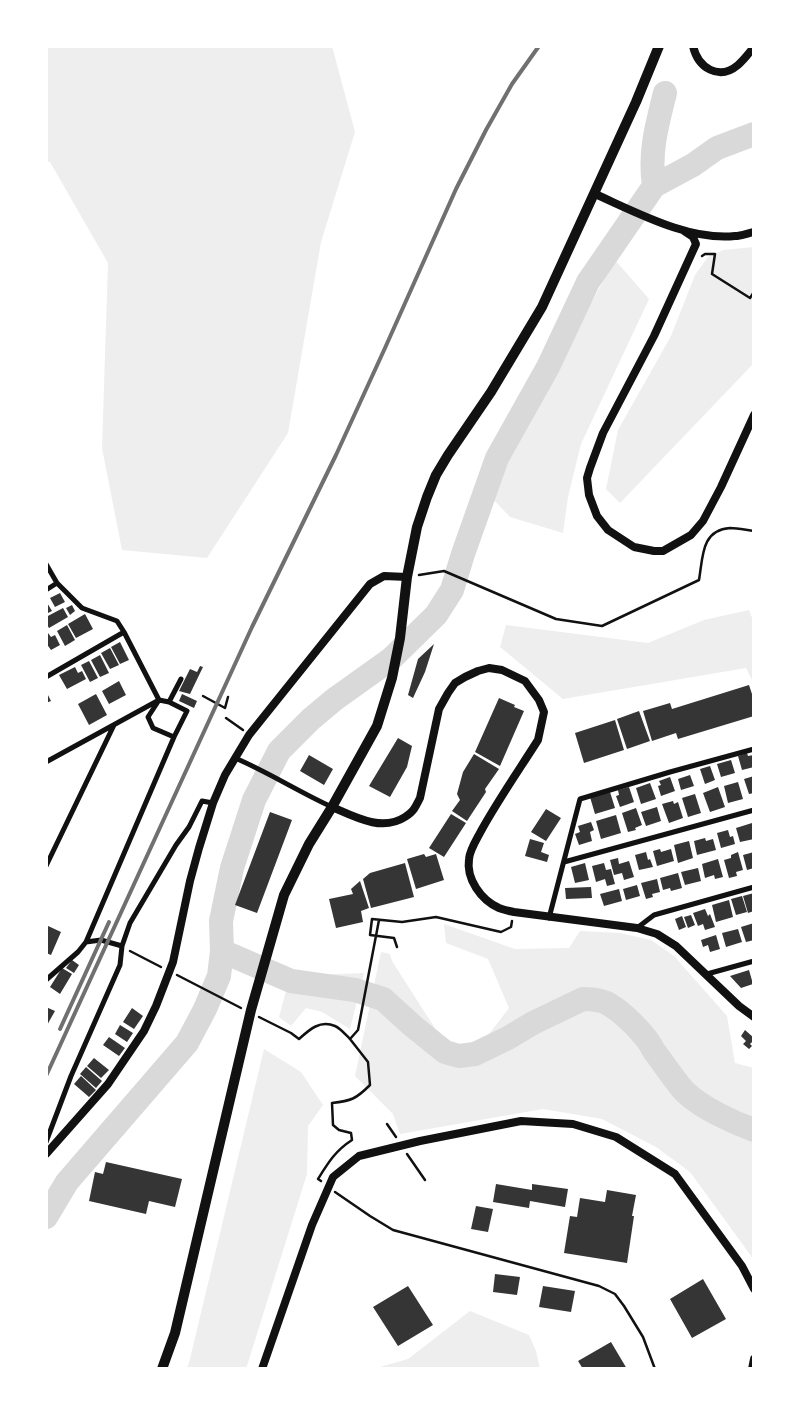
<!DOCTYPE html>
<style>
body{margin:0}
#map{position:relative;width:800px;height:1415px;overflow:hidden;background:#fff;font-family:Rubik,sans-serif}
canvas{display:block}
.frame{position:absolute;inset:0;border:48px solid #fff;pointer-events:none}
</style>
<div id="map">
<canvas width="800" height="1415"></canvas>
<div class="frame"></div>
</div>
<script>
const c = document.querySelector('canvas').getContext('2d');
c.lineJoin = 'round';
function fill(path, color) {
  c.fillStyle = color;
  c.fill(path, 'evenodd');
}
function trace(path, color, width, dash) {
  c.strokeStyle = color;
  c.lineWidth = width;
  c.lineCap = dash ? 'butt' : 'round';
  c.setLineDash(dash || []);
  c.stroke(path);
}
fill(new Path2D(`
 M46,46H332L355,132L321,242L288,433L207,558L122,550L102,448L108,263L50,162H46Z
 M754,247V363L620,503L606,489L618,430L671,336L695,275L708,257L723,250Z
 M615,260L649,299L581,444L568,497L563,533L510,517L490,496L531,411Z
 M749,610L754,623V684L746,668L563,699L500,647L506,625L648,643L704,620Z
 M444,924L515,949L569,948L580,931L620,933L651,940L674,956L727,1016L735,1063L754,1068V1260L690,1172L656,1147L602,1119L543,1109L400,1134L393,1114L355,1076L381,952L390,954L392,961L438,1033L455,1047L486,1038L509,1008L488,959L446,943Z
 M364,973L350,1029L322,1012L306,1008L291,1026L279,1017L290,976Z
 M264,1049L301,1072L323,1105L308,1126L307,1174L246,1369H186L189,1363Z
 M470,1311L529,1335L536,1351L540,1369H373L408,1359Z`), '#eee');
trace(new Path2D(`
 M654,186C649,152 657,125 665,93
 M222,951L291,981L355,990L383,999L414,1027L445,1052L459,1056L475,1054L508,1038L533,1023L583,999C592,999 603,1000 610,1005C625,1014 647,1036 654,1051C664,1064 675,1081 685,1092C702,1108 732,1122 754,1130
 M46,1217L67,1182L187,1043L205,1009L219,976L222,951L221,921L232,868L254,800L279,751L311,719L335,699L391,659L436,615L452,590L463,554L497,458L548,367L588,282L654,186L693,165L717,148L754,134`), '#d9d9d9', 24);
fill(new Path2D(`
 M60,593L65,602L55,607L50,598Z
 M46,601L52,611L46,614Z
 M72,605L75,611L70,615L66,608Z
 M63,608L68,617L49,628L46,623V617Z
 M85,614L93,629L76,638L68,624Z
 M67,625L75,640L65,646L57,631Z
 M48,633L51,637L55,635L60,645L51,650L46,643V634Z
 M120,642L129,660L120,664L111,647Z
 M434,644L425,672L413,698L408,695L418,659Z
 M110,648L119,665L110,669L101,653Z
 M100,655L109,673L100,677L91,660Z
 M89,661L98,678L90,682L81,665Z
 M200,666L203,667L190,694L179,691L190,669L197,672Z
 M75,667L78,673L82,671L86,679L67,689L59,675Z
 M119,681L126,695L109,704L102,691Z
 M749,685L754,700V716L678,739L676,733L652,741L643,711L670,703L672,709Z
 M46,691L51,701L46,703Z
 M96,694L107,715L89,725L78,704Z
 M182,694L197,701L194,708L179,701Z
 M499,698L515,705L514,707L524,711L500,766L475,752Z
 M639,711L650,741L627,749L617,719Z
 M615,720L624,750L584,763L575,733Z
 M398,738L412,746L407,767L390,797L369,786Z
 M747,753L748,756L754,755V767L742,770L738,756Z
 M474,754L499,769L485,789L486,792L467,821L452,811L460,800L457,794L463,772Z
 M309,755L333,769L324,785L300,771Z
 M731,760L735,773L721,777L717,764Z
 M710,766L715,780L705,784L700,769Z
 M690,775L694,786L681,790L678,779Z
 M754,776V793L749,794L744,779Z
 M670,777L675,791L661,796L658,786L661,785L659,781Z
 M738,782L743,799L728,803L724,786Z
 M650,783L656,799L641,804L636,788Z
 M629,787L634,802L620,807L616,796L619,795L618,790Z
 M718,787L725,807L710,812L703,793Z
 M610,792L615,808L595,814L590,797Z
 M695,794L701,813L688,817L682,798Z
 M673,801L674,804L678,802L683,818L669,823L662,804Z
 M657,807L661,821L646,826L641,812Z
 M636,808L642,825L635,828L636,830L628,832L622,813Z
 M546,809L561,818L546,841L531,832Z
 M270,812L292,820L257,913L235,905Z
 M451,814L466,823L444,857L429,848Z
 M616,815L621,833L601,839L596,821Z
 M591,822L594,830L590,832L592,841L579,845L575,834L580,832L578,826Z
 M752,823L754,839L740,842L736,828Z
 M728,830L730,837L733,836L735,844L721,848L717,833Z
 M705,838L706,841L713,839L716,850L697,855L694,841Z
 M530,839L544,843L541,852L549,855L547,862L525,856Z
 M689,841L693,858L678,863L674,845Z
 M660,849L661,852L671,849L674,861L657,866L653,851Z
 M646,852L648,860L650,859L653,867L639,870L635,855Z
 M738,852L743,870L736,872L737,876L729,878L724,860L731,858V855Z
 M754,852V868L747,870L743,855Z
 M424,854L426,857L436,854L444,880L416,889L407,859Z
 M618,858L619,864L629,861L634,877L624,880L622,873L614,875L610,860Z
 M718,859L723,877L715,879L714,875L705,878L702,864Z
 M405,863L414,897L371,908L363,879L370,873Z
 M585,863L589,880L575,883L571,867Z
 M604,863L606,870L611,869L615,884L607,886L605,879L596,882L592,866Z
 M698,868L701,881L685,885L681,872Z
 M678,873L682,888L671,891L670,888L663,890L660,878Z
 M657,879L660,892L652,894L653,897L646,899L641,883Z
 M360,881L369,908L361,911L363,922L336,928L329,899L353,894L351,889Z
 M637,885L640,896L626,900L623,889Z
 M591,887L592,898L566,899L565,888Z
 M619,889L622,901L604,906L600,894Z
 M754,893V911L748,913L743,896Z
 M742,896L747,912L736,915L731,899Z
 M729,900L733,917L716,922L712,905Z
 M705,909L708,916L710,914L715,927L705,930L703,924L698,926L693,913Z
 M691,915L695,925L688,928L684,917Z
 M682,916L686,927L679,930L675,919Z
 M754,923V940L746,942L741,927Z
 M46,925L61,932L51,955L46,953Z
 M738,929L742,942L726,947L722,933Z
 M716,935L720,949L710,952L708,945L703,947L701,940Z
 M72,960L79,965L74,973L66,968Z
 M62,968L72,974L60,994L50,987Z
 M749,970L753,984L741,988L730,976Z
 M46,1007L55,1011L46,1027Z
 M132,1008L143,1016L134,1029L123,1022Z
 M120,1025L133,1033L127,1042L115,1034Z
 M745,1030L754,1038V1040L750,1044L752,1046L749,1049L743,1044L746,1041L741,1036Z
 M109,1037L125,1048L119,1056L103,1045Z
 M94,1058L109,1070L101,1078L87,1066Z
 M86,1067L102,1081L96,1088L80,1074Z
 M81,1076L96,1090L89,1097L74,1084Z
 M106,1162L182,1179L175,1207L149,1201L146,1214L89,1201L95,1172L103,1174Z
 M496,1184L532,1190V1184L568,1189L565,1207L530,1201L529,1208L493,1202Z
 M607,1190L636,1195L632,1216H634L627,1263L564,1253L570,1216L577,1217L580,1198L605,1202Z
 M476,1206L493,1209L488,1232L471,1229Z
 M495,1274L520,1277L517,1295L493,1292Z
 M703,1279L726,1319L692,1338L670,1299Z
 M408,1286L433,1325L398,1346L373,1307Z
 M543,1286L575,1291L571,1312L539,1307Z
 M611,1342L627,1369H583L578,1361Z`), '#353535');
trace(new Path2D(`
 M702,256L705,254H715L712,274L750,298L754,292
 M419,575L444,571L556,619L602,626L699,580C703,557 701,530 730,528C738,528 746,530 754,531
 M203,696L225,708L228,697
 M226,718L243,730
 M397,947L394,938L370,935L372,919L402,922L436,917L501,932L511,927L512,921
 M130,951L161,967
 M177,975L241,1008
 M259,1017L291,1033L299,1039C310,1029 320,1020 335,1026C340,1028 346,1035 350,1039L358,1030L379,920
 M387,1124L396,1137
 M407,1154L425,1180
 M321,1181L318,1179C328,1163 335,1151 352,1140L351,1133L339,1130L333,1125L332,1103C351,1101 356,1099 370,1085L368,1062L350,1039
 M335,1192L370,1216L393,1230L599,1286L615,1294L624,1306L643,1337L655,1369`), '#111', 2.5);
trace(new Path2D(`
 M46,564L57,583L82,608L117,621L124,632L159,700L148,717L153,728L174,737
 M46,590L57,583
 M46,677L124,632
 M169,702L181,679
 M235,758C268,772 299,792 332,807
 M46,762L159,700L169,702L187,711L174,737L86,942
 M564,862L754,810
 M46,866L114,725
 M549,918L580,799L670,772L754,749
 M637,928L654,915L754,887
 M707,974L754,961
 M46,980L78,952L86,942L101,940L122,946L130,923L176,845L189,827L202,801L213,803
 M46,1142L71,1076L120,965L122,946`), '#111', 5);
trace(new Path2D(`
 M693,46C698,68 719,81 738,65C744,60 749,53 754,47
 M595,194C636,212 689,241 735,236C741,236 748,233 754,232
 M684,231L693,237L696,244L654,336L603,433L590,468L587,478L589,495L597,516L608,530L634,547L654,551H663L691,535L703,521L721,487L754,415
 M332,807C355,817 382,832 405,817C408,815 412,812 414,809C416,806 418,802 420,798L439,709L448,693L455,683L465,677L478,671L489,668L502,670L525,681L539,700L544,712L538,740C519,770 498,800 481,831C477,839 470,849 469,859C466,879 481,900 499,908C504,910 509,911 514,912L637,928L657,934L676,946L739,1006L754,1017
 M46,1154L108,1084L144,1031L156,1006L173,962L190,881L199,848L213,803L225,775L249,735L370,584L384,576L407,577
 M262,1369L312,1225L333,1177L359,1156L420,1141L521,1121L573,1124L616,1137L675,1174L742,1266L754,1289
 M752,1369L754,1359`), '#111', 8);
trace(new Path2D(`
 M162,1369L175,1333L251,1010L284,895L309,844L332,807L377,726L392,678L400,638L407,577L417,527L427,497L436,475L448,455L491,392L542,307L636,102L659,46`), '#111', 10);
trace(new Path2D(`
 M60,1029L109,922
 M46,1076L252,627L336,455L385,348L456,189L486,130L512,84L539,46`), '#707070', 4);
</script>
